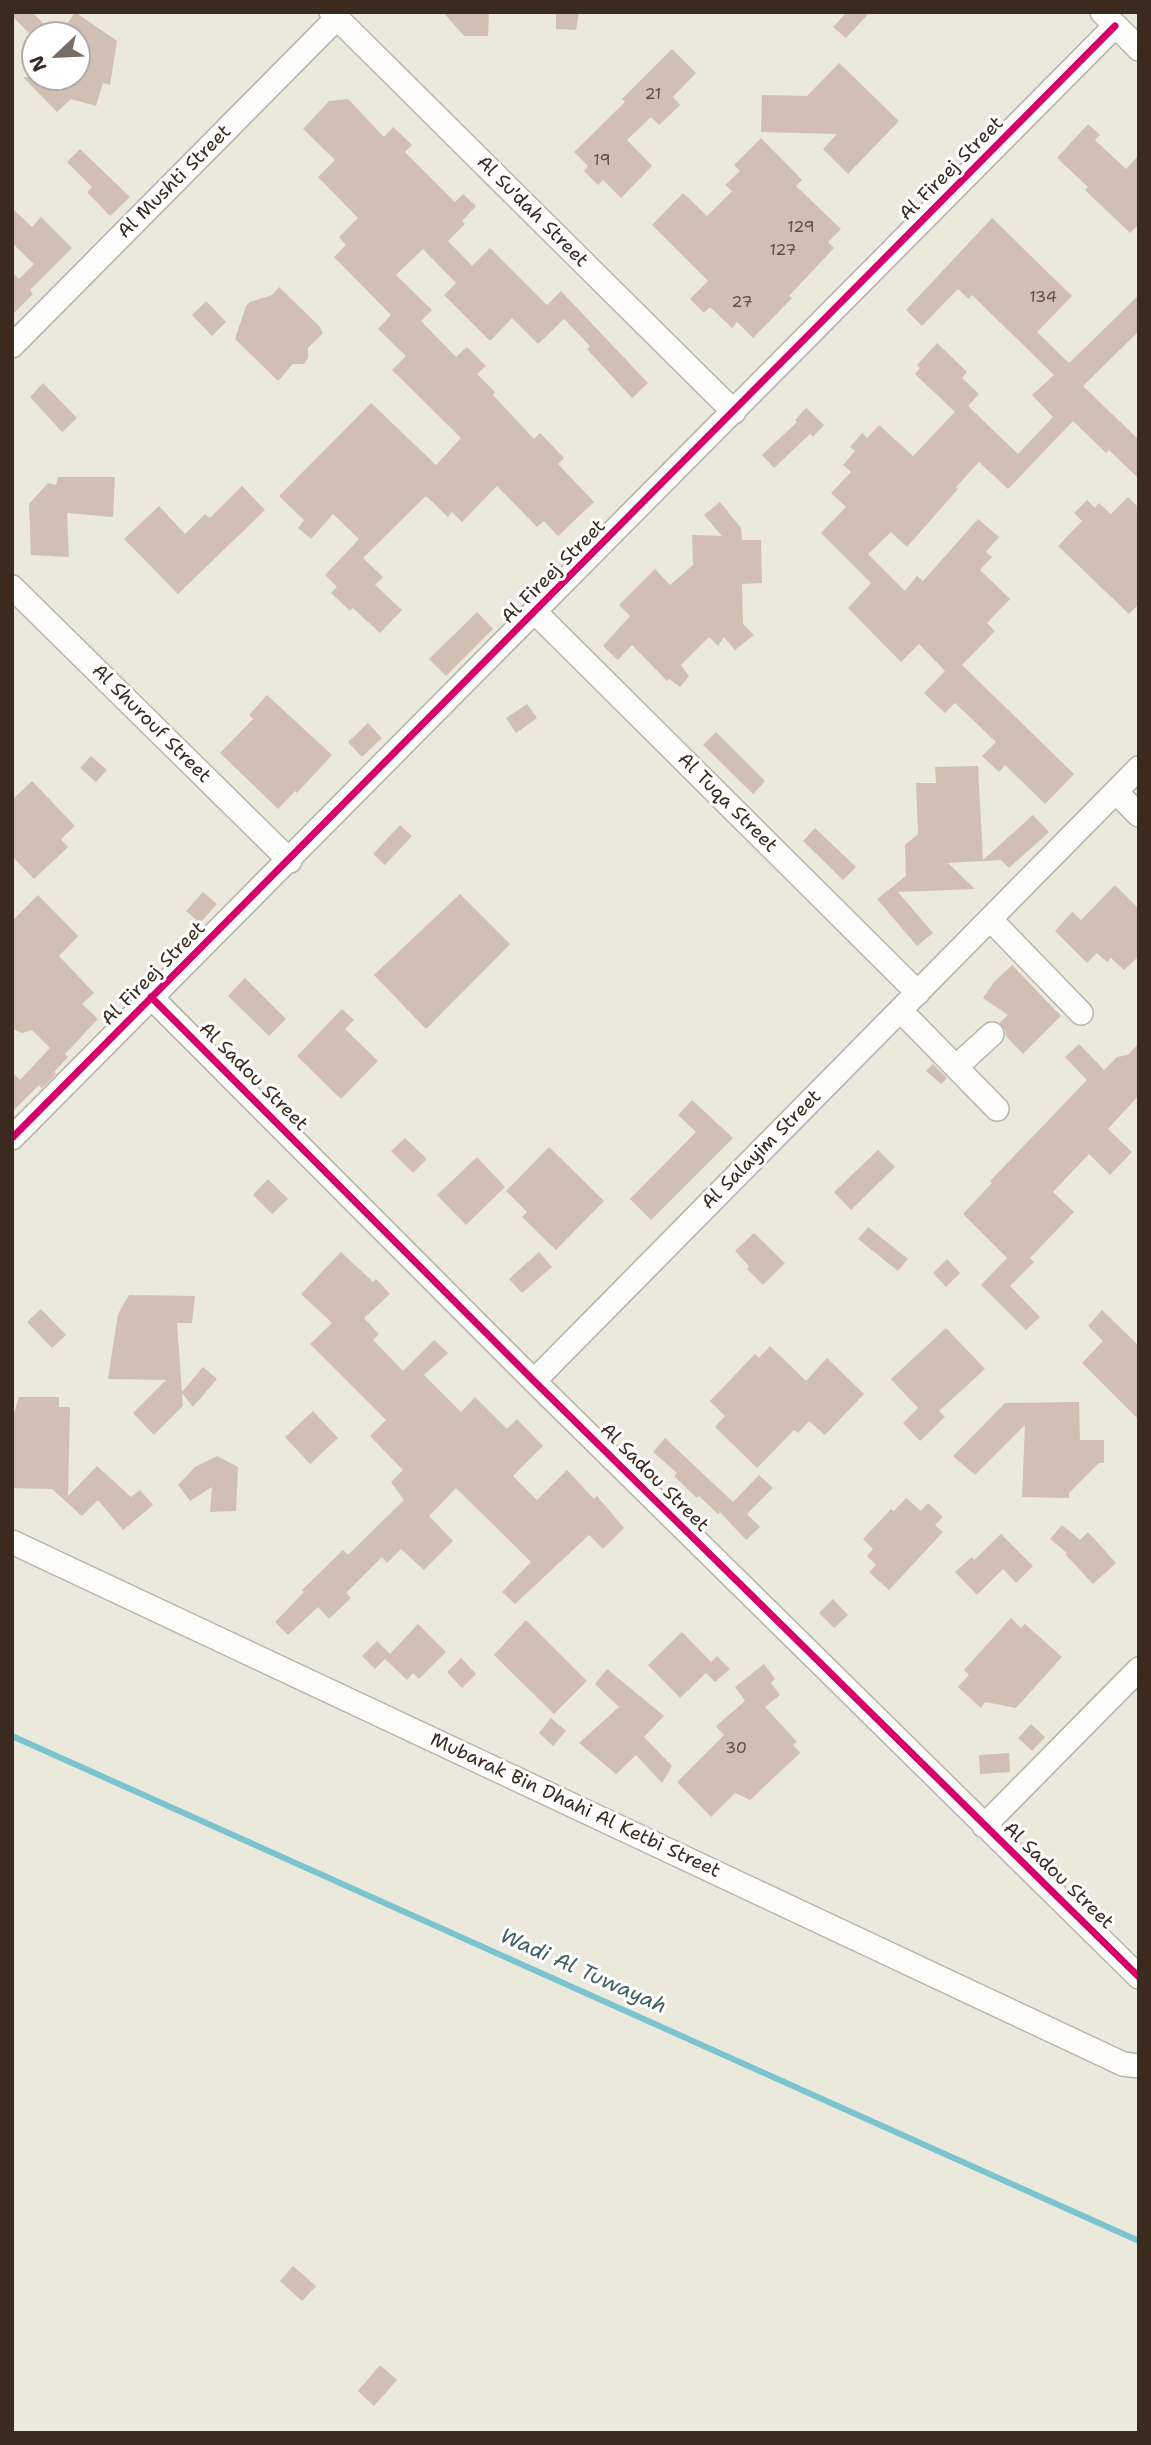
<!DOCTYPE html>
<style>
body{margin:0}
#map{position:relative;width:1151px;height:2445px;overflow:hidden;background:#ebe8dc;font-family:"Shantell Sans",sans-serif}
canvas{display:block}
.frame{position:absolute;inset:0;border:14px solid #3b2a1e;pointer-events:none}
.north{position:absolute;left:21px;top:21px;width:70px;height:70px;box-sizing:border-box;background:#fff;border:2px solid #b1aaa5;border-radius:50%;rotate:247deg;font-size:19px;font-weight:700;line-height:28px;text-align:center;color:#3b2a1e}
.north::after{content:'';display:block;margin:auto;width:24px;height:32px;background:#796c60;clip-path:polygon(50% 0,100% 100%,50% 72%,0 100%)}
</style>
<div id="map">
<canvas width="1151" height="2445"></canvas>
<div class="frame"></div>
<div class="north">N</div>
</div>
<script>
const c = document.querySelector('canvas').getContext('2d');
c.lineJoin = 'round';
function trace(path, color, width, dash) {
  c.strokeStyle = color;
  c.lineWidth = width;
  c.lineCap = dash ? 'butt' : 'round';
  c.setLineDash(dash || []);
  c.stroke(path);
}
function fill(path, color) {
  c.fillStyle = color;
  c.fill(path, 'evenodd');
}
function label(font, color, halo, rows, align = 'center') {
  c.font = font + ' "Shantell Sans",sans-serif';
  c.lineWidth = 6;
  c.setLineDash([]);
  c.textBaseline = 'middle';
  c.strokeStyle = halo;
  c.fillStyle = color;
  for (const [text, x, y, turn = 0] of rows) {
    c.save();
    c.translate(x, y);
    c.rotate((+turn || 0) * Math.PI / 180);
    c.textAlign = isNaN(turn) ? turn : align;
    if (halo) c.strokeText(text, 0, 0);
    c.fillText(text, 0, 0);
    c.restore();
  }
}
trace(new Path2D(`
 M12,1736L1139,2241`), '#7bc3cf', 6);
fill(new Path2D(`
 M12,12H32L54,35H31L12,16Z
 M75,12L117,41L110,85L103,83L96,106L71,99L57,112L23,77H77V35H60Z
 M443,12H489L488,36H464Z
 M556,12H579L576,30L556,29Z
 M847,12H870L846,38L833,27Z
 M672,49L696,73L673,97L680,105L659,125L651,117L627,140L652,166L621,198L603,180L598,185L584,171L588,166L574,152L625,102L622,99Z
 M839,63L899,121L848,174L823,149L837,134L761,132L762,95L807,96Z
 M348,99L384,137L393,127L412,145L405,152L455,202L463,194L476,206L462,221L465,224L448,241L472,266L490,248L547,305L561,291L648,383L632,398L587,349L590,346L564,319L538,344L512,318L490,341L444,295L456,283L423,249L396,275L432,310L421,321L456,357L467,347L486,366L477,374L495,392L493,395L534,439L540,433L564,458L558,464L594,502L558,536L544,521L537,527L497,486L462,522L452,512L448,517L426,496L363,558L383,577L375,585L402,610L380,633L353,608L350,611L331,593L337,587L325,575L359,539L333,514L311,539L298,528L304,520L279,496L371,403L436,465L461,438L392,370L406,356L378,329L391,315L334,257L346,245L339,237L358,218L318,177L335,160L303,129L329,101Z
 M1088,124L1100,135L1095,140L1126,169L1139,155V224L1130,233L1085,190L1088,187L1057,158Z
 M761,138L802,180L796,186L841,229L828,242L834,248L789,296L792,298L753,338L737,322L732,328L710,307L704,313L690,299L708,281L652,225L683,193L707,216L732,191L725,185L740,171L734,165Z
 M80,149L130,197L110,216L87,192L92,187L67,162Z
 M12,208L32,227L41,217L72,248L30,290L33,294L12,315V272L19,279L34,264L12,243Z
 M992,218L1072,296L1037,332L1069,363L1139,295V331L1083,386L1139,440V479L1109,450L1106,453L1073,421L1008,489L979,462L956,487L958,489L907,547L891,532L868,554L905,591L917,576L923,581L978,519L999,537L986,552L992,557L980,570L1010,599L987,623L995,631L962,665L1074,774L1045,804L1005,765L999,772L982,756L996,742L955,703L945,713L924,693L945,671L919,644L901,662L848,608L871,583L821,533L846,507L831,493L851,472L843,465L855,451L850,447L862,433L867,438L879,425L913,456L955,412L915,374L920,368L917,365L937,343L967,372L962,378L979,394L968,406L1018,454L1053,417L1032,395L1054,375L972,295L969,299L958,289L922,326L906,310Z
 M279,287L319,326L323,333L308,348V358L304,364H293L278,381L235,339L246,306L250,302L272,295Z
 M206,301L226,322L212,336L192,315Z
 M43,383L77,418L62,432L30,397Z
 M806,408L824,425L813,437L810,434L774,468L762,455L797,422L795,420Z
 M58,477H115L113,517L67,513L69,557L31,555L29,504L48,483L56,485Z
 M242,486L265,510L178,594L124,539L159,506L185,534L205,514L210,518Z
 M1128,497L1139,508V604L1129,614L1058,546L1082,521L1074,513L1087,500L1095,508L1099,503L1111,514Z
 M720,502L741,528L742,540H761L762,583L742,584L743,624L754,635L735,650L724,637L718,646L709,637L681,665L689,676L680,687L669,679L667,681L632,645L618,660L603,646L630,616L619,605L655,569L670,585L693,565L692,535L722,536L704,515Z
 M477,612L493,629L446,676L429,659Z
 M267,695L332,755L297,793L295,791L278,809L220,753L253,719L249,715Z
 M527,704L537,718L516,733L506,718Z
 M368,723L382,738L362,757L348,742Z
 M716,732L765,781L753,794L703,745Z
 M91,756L107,770L96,782L80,768Z
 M978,766L983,860L1033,815L1049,832L1009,868L1001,860L948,863L975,889L898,892L933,933L917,946L877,899L906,876L905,845L918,834L916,783H936L935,767Z
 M32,781L75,826L61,839L68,847L34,879L12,856V800Z
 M400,825L412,836L385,865L373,854Z
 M815,828L856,867L843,880L803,841Z
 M1115,885L1139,909V956L1124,970L1111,958L1107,962L1097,953L1087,963L1055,931L1072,912L1081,920Z
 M203,892L217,904L200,923L186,911Z
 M460,894L510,944L426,1029L374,975Z
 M38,895L78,936L59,956L94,993L82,1004L98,1019L65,1054L68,1057L54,1072L56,1074L42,1088L39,1085L12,1112V1072L20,1080L50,1048L32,1030L22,1033L12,1029V921Z
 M1012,965L1061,1016L1023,1054L1006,1036L1005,1030L999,1023L1008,1015L983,998L994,982Z
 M245,978L286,1019L269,1036L228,996Z
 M342,1009L354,1020L345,1029L378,1061L341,1099L297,1056Z
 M1139,1043V1095L1108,1129L1132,1152L1110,1175L1089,1154L1053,1192L1074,1212L1030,1258L1034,1262L1010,1286L1040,1317L1026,1330L981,1285L1007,1258L963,1214L992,1183L990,1181L1087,1080L1065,1057L1079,1044L1104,1070L1117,1057L1128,1055Z
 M933,1064L947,1078L941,1084L926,1071Z
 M692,1100L733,1138L651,1220L630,1199L696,1132L678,1115Z
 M405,1138L427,1159L413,1173L391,1151Z
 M549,1147L604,1201L556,1250L522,1217L527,1212L506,1191Z
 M878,1150L895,1167L851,1210L834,1192Z
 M477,1157L505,1187L466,1225L437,1195Z
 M268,1179L288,1199L272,1214L253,1195Z
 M868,1227L908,1259L898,1271L858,1239Z
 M754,1233L785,1263L763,1285L747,1269L749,1266L735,1251Z
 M341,1252L373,1282L376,1279L390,1294L364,1318L379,1334L373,1340L403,1371L434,1340L448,1353L424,1375L461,1412L475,1397L507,1429L517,1419L543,1446L513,1476L537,1500L567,1470L594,1499L597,1496L624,1528L603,1549L589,1535L515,1604L502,1592L531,1562L456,1488L429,1516L453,1541L424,1570L401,1549L387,1563L382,1557L346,1593L351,1598L329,1619L318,1607L288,1635L275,1622L304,1592L302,1590L343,1550L348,1555L404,1500L391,1482L403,1470L370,1436L386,1420L310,1344L332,1323L301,1294Z
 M539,1252L552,1267L522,1293L509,1279Z
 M947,1259L960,1273L946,1287L933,1273Z
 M129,1295L195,1296L192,1323H177L182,1392L203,1367L217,1379L193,1407L182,1393L183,1406L154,1435L133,1413L166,1380L108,1379L118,1314Z
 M41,1309L66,1335L52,1348L27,1322Z
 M1102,1310L1139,1346V1420L1082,1363L1103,1341L1088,1326Z
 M946,1328L985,1369L939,1411L945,1417L920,1441L903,1423L918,1408L891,1379Z
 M770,1346L806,1381L827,1358L864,1394L825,1435L809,1421L798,1433L794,1430L757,1468L715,1427L725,1416L710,1401L755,1354L759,1358Z
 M19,1397H59V1407H70L68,1496L97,1466L131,1497L140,1490L153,1505L123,1530L98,1500L82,1516L52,1489L12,1488V1419Z
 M1079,1402L1080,1440H1104V1463H1099L1069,1493V1498L1022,1497L1025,1425L975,1475L953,1456L1005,1403Z
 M313,1411L338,1438L310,1464L285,1437Z
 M665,1438L733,1502L759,1475L773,1488L747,1514L760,1527L746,1540L720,1512L718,1514L699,1496L697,1498L674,1476L677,1473L653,1452Z
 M217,1456L238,1467L236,1511L210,1512L212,1487L190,1501L178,1485L195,1467Z
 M906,1498L921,1511L928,1503L943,1517L935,1525L943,1532L889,1590L869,1572L876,1565L867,1556L873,1549L863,1539L891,1509L894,1511Z
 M1062,1525L1080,1540L1088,1532L1116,1563L1093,1584L1065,1554L1067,1553L1050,1539Z
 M1001,1534L1033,1566L1016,1583L1003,1569L977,1595L955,1572L972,1557L974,1560Z
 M833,1599L848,1615L834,1628L819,1613Z
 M1011,1618L1021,1628L1025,1624L1062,1657L1016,1708L985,1702L981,1708L958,1687L969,1675L964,1670Z
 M526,1620L587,1681L554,1714L494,1655Z
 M418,1624L446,1652L419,1679L413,1673L407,1680L385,1659L375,1669L362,1656L377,1641L390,1654Z
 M682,1632L711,1662L717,1656L730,1669L715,1682L706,1673L680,1698L648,1665Z
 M461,1658L476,1674L462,1688L447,1672Z
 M764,1664L775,1679L771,1683L780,1695L765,1707L797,1742L793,1745L800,1753L750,1800L735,1793L711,1817L677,1782L724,1735L716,1726L745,1701L735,1687Z
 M607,1669L664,1716L644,1737L672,1766L662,1783L636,1755L616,1774L579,1743L619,1707L595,1684Z
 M551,1718L566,1731L553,1746L539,1733Z
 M1031,1724L1045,1737L1032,1751L1018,1738Z
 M1009,1753L1010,1772L980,1774L979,1755Z
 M293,2266L316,2286L302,2301L280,2281Z
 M380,2365L397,2380L374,2406L358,2391Z`), '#d1bfb4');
const street = new Path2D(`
 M331,12L734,412
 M1102,12L1139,49
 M12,346L337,18
 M12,587L290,861
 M536,613L918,993
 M1116,792L1139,815
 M990,919L1081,1013
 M151,997L534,1381L1139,1977
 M901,1011L997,1109
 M956,1067L992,1034
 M12,1138L1115,26
 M534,1381L1139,768
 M12,1542L1123,2064L1139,2066
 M984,1826L1139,1669`);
trace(street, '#b7b4ab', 26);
trace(street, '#fcfcfa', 23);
trace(new Path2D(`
 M151,997L534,1381L1139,1977
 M12,1138L1115,26`), '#d6006c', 7);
label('16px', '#604f44', null, [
 ["21",653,95],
 ["19",602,161],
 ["129",801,228],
 ["127",783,251],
 ["134",1043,298],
 ["27",742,303],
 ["30",736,1749]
]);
label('19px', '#3b2a1e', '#fff', [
 ["Al Fireej Street",952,169,-45],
 ["Al Mushti Street",175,182,-45],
 ["Al Su'dah Street",532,212,45],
 ["Al Fireej Street",554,572,-45],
 ["Al Shurouf Street",151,724,45],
 ["Al Tuqa Street",727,803,45],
 ["Al Fireej Street",154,974,-45],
 ["Al Sadou Street",253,1077,45],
 ["Al Salayim Street",762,1150,-45],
 ["Al Sadou Street",654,1478,45],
 ["Mubarak Bin Dhahi Al Ketbi Street",575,1806,25],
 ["Al Sadou Street",1058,1876,44]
]);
label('italic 21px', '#416162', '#fff', [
 ["Wadi Al Tuwayah",583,1972,24]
]);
</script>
